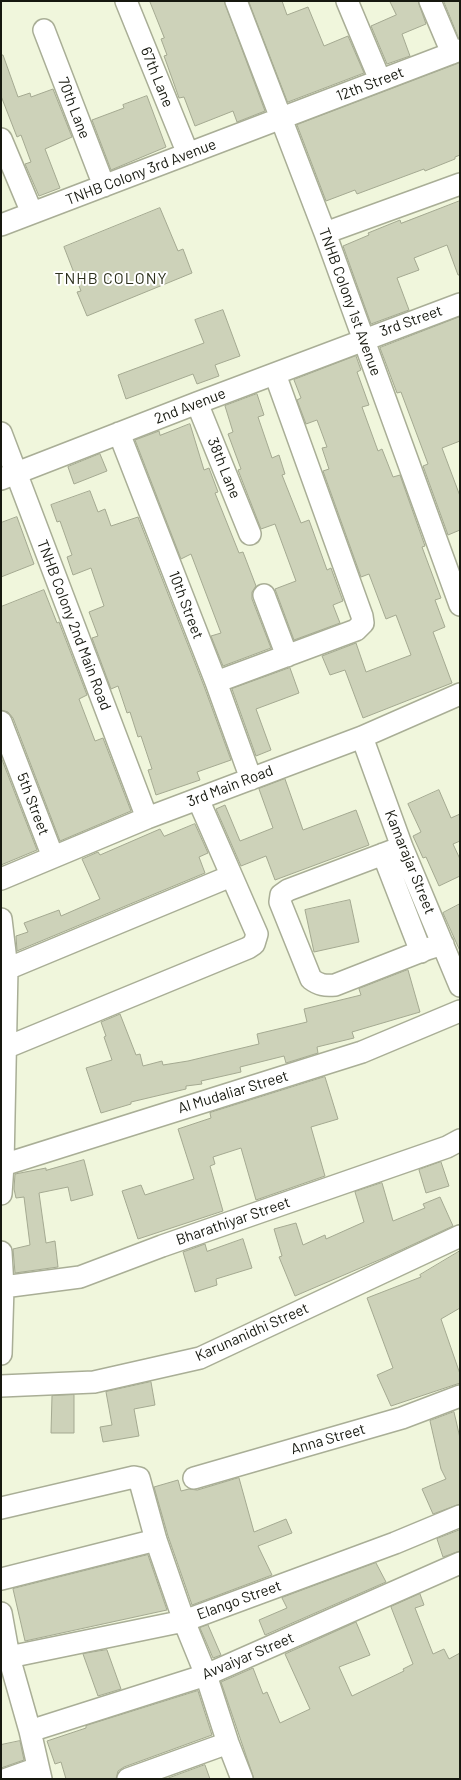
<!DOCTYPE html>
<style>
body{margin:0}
#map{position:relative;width:461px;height:1780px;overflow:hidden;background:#f0f6dc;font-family:Barlow,sans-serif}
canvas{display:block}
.frame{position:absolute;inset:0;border:2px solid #16180f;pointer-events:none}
</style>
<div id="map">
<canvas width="461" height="1780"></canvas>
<div class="frame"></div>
</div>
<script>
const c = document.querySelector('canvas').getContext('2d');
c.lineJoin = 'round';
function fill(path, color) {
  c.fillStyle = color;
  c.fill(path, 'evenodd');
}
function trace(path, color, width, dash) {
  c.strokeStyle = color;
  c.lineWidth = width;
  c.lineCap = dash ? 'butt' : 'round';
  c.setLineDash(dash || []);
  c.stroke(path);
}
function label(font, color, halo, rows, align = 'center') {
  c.font = font + ' Barlow,sans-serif';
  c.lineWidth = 4;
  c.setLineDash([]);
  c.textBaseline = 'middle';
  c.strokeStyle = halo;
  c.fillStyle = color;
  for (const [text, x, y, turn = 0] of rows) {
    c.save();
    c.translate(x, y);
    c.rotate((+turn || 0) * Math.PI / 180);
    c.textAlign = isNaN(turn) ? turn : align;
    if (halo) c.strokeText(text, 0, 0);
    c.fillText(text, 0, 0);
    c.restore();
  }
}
const building = new Path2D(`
 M150,1H224L265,111L237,122L233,111L195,126L184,97L179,98L173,81L164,56L167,55L161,39L164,38Z
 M249,1H282L287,15L308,7L324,46L348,36L364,73L288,102Z
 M390,1H418L426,24L402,34L410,56L387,64L371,26L396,15Z
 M444,1H460V38H459Z
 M1,55H3L18,97L30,93L31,97L53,89L72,137L45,149L60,188L39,196L25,164L31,162L21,135L17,137L1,96Z
 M460,63V155L455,157V159L425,171L424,169L357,194L355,190L326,201L297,125Z
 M147,96L166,147L111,170L92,120L124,108L123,105Z
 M460,201V275H458L447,245L414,258L419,270L397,278L409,310L371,324L343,246L369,235L368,233L400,220L401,223Z
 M160,208L178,251L183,249L192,273L87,316L77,292L81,291L64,247Z
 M223,310L240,356L215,365L219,376L197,384L193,374L126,399L118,375L204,343L195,320Z
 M460,317V441L442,448L460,496V530L448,535L423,466L428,464L401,392L397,393L380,348Z
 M356,356L361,370L357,372L369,405L362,407L378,451L382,449L393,477L400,475L425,546L422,547L441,598L435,600L445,627L433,632L452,683L363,718L345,670L330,675L322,656L356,643L366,672L411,655L396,615L386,619L369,574L361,577L323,471L329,469L322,448L327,447L317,420L306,424L297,400L301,398L294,380Z
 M257,394L264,415L258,417L272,458L279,455L285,474L282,475L301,523L309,520L327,570L331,568L343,601L333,605L340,623L294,640L275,589L296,581L275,524L261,529L238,470L241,469L228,434L233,432L225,406Z
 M190,424L204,470L209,468L218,492L215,493L239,553L243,552L256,586L252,592V599L271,648L223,666L211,636L221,633L191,554L181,559L135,440L159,431L160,435Z
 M100,454L107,471L74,484L68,467Z
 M90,491L98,512L105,509L111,526L138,517L204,686L231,760L197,772L200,780L156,795L148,770L152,769L141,736L138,737L130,712L127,713L118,686L111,689L92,638L98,636L89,612L104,606L91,568L73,575L67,557L72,555L60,521L57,522L51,505Z
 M17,517L34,564L1,577V523Z
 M44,590L57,623L59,622L87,695L79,699L95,741L103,738L131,811L60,841L13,718L8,712L1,710V607Z
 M290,668L299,693L256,709L271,750L256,756L232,689Z
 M1,757L37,850L1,865Z
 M285,779L303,830L356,810L369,845L275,880L266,856L241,866L216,809L225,805L240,841L273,828L259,789Z
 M439,790L451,818L460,814V841L453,844L460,859V876L439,886L426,857L423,858L413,836L421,832L408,804Z
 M195,824L208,853L199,857L205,873L17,951L16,936L28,932L24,923L59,910L61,916L100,899L82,859L98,852L100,855L160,829L164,836Z
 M350,900L359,942L314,952L305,910Z
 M460,904V951L443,913Z
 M408,970L420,1012L352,1032L354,1038L317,1047L318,1053L286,1063L284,1056L240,1067L241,1072L201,1081L202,1084L186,1086V1089L131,1102V1104L101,1113L86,1068L112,1060L104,1037L106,1036L101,1022L120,1014L136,1055L140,1054L143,1066L162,1061L163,1065L188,1061L259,1044L257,1034L307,1022L304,1009L361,995L359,989Z
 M325,1077L338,1119L311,1127L325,1176L256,1200L241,1148L213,1157L215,1164L210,1166L223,1211L138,1239L122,1191L141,1185L145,1195L194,1179L178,1129L211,1118L210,1113Z
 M84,1160L93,1195L71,1201L68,1187L39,1193L46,1243L55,1241L58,1267L15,1273L13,1249L30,1245L24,1197L16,1198L14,1189L15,1174L46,1168V1170Z
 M441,1162L449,1186L426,1193L419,1170Z
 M382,1183L393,1221L425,1208L423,1204L440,1197L453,1226L386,1257L295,1296L279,1257L282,1256L274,1229L296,1223L303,1245L325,1235L326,1239L364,1222L355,1192Z
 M243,1239L252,1268L216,1279L217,1285L195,1292L183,1252L205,1244L207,1251Z
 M460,1251V1308L441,1319L460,1374V1383L391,1406L377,1375L393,1368L367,1298L421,1277L420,1275Z
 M151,1382L155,1405L134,1409L139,1436L103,1442L100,1427L112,1425L106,1392Z
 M74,1395V1433H51L52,1396Z
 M454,1412L460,1438V1504L433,1514L422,1489L446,1479L441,1469L430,1421Z
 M239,1478L254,1532L286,1519L292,1533L258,1546L272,1575L192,1605L168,1536L154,1487L178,1480L181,1491L189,1489L197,1490Z
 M460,1530V1551L443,1557L437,1539Z
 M148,1555L167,1610L25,1641L13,1589Z
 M376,1563L386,1582L265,1635L259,1620L287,1608L282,1598Z
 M420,1594L424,1605L415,1608L433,1654L444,1649L449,1659L460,1653V1779H254L221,1682L253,1668L263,1694L267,1692L280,1723L310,1709L285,1654L356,1622L370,1655L339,1667L352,1696L404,1671L403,1669L413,1664L391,1607Z
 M208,1625L221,1655L213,1658L200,1628Z
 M107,1650L121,1689L98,1696L83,1654Z
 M198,1691L212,1735L124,1767L118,1771L116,1779H66L61,1762L55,1764L47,1741L86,1728V1726Z
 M20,1741L24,1760L1,1768V1745Z
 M205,1765L210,1779H166Z`);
fill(building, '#cdd2b9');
trace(building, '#a4a991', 1);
const minor = new Path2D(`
 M126,1L188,154
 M236,1L325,233L460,605
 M347,1L380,80
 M430,1L452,53
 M44,30L104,186
 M1,139L32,213
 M1,225L460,50
 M325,233L460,184
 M197,403L250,534
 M1,433L147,818
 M119,433L216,682L251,779
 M1,479L197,403L460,304
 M264,595L287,656
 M216,682L356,630L363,623L362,616L275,374
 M1,722L53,857
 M362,737L402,847L460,986
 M402,847L288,890L281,895L280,902L311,979C319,985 325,986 335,985L427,949L443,944
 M383,854L421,952
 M1,879L147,818L362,737L460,694
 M1,919L7,969L3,1165L1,1194
 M7,969L231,876
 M5,1048L248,948L254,944L257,934L198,799
 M3,1165L362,1052L460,1011
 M1,1252L3,1287L1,1354
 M3,1287L80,1277L162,1246L447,1147L460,1140
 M1,1386L94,1382L200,1358L460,1236
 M194,1478L402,1418L460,1396
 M1,1508L134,1477L139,1478L156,1540L184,1621L206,1675L228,1743L242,1779
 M1,1579L156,1540
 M1,1613L9,1657L30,1731L41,1779
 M9,1657L184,1621L395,1543L460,1516
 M30,1731L206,1675L460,1563
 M7,1779L38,1768
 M128,1779L228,1743`);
trace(minor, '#a9ae96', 24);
trace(minor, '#fff', 21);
label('15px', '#16180f', '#fff', [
 ["67th Lane",157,77,68],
 ["12th Street",370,84,-21],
 ["70th Lane",74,108,69],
 ["TNHB Colony 3rd Avenue",141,172,-21],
 ["TNHB Colony 1st Avenue",350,302,70],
 ["3rd Street",411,321,-20],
 ["2nd Avenue",190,406,-21],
 ["38th Lane",224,468,68],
 ["10th Street",186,605,69],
 ["TNHB Colony 2nd Main Road",74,625,69],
 ["3rd Main Road",230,786,-21],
 ["5th Street",33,804,69],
 ["Kamarajar Street",410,862,68],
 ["Al Mudaliar Street",233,1092,-17],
 ["Bharathiyar Street",233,1221,-19],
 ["Karunanidhi Street",252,1332,-24],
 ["Anna Street",328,1439,-16],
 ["Elango Street",239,1600,-20],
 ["Avvaiyar Street",248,1656,-23]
]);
c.letterSpacing = '1px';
label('16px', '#2c301c', '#fff', [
 ["TNHB COLONY",111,279]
]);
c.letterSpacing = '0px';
</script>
